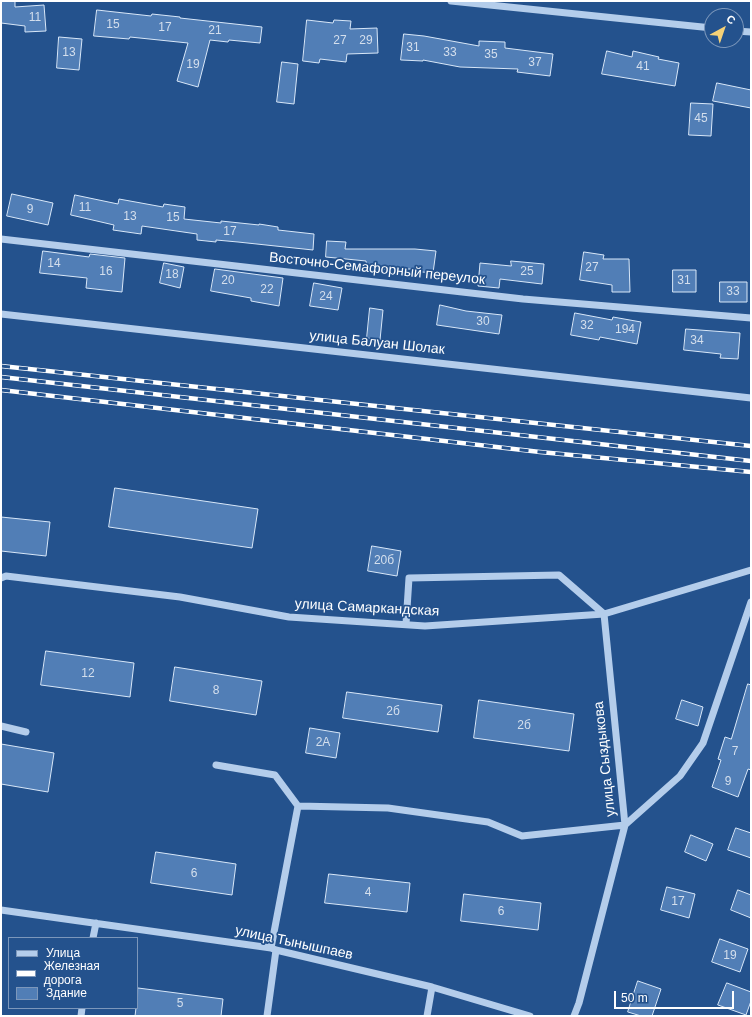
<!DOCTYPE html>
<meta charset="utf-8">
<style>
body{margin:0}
#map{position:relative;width:752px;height:1017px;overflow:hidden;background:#24528d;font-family:Arial,sans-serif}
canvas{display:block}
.frame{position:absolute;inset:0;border:2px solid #fff;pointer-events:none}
.legend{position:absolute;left:8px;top:937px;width:130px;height:72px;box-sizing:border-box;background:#24528d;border:1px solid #7c97bb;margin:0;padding:5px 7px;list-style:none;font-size:12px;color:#fff}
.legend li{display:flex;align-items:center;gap:8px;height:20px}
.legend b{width:20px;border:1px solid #7c97bb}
.north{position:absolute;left:704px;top:8px;width:40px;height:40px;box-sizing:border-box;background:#24528d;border:1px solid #7c97bb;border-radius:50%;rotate:40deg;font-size:11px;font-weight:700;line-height:16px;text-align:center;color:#fff}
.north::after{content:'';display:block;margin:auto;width:14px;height:18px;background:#f5d177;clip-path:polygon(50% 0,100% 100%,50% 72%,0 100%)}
.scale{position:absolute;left:614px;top:991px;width:120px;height:18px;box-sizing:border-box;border:2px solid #fff;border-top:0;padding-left:5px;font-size:12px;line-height:14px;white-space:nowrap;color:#fff;-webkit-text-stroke:3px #24528d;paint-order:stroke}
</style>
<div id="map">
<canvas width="752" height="1017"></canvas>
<div class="frame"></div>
<ul class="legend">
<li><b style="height:5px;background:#b4cdeb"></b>Улица</li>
<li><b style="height:5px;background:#fff"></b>Железная дорога</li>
<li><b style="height:11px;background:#517eb6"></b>Здание</li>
</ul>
<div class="north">С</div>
<div class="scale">50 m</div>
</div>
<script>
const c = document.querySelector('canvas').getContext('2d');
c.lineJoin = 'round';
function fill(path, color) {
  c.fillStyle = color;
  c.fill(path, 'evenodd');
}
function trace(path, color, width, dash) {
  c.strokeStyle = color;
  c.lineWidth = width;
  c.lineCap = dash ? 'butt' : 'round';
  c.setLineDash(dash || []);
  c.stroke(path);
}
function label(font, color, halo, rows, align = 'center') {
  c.font = font + ' Arial,sans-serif';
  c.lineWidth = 3.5;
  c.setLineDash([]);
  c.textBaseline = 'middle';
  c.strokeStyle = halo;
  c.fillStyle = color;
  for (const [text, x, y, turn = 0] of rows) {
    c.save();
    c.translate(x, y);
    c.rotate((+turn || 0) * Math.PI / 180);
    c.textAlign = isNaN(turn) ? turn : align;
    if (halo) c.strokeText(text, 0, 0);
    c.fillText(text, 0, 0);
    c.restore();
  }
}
const building = new Path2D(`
 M1,1H15V7L44,5L46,31L25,32V26L1,23Z
 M97,10L151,16L152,14L180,17V18L262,27L260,43L229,40L228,42L210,40L198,87L177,81L188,43L130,37L129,39L94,36Z
 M307,20L333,23L334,20L351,21L350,29L377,28L378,53L347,54L346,62L320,59L319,63L303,61Z
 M404,34L424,36L479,46V41L505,42V48L553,54L550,76L517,72L518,69L460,67L423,60V61L401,60Z
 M59,37L82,39L79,70L57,68Z
 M607,51L632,57L633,51L659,57L658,59L679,63L675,86L602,74Z
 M282,62L298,64L294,104L277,102Z
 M717,83L751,90V108L713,101Z
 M691,103L713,104L711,136L689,135Z
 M12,194L53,203L48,225L7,216Z
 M75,195L118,204L119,199L163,207L164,204L185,207L184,219L221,223V221L259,225V224L278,227V230L314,234L313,250L238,242L216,240V242L197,240V234L142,226L141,234L113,230L114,225L71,215Z
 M327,241L346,242L345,249H415L436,251L433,273L412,271L413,269H367L366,261L326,257Z
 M43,251L89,257L90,254L125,258L122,292L86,288L87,278L40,273Z
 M584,252L604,255L603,259H629L630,292H612V285L580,280Z
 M511,261L544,264L542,284L500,279L499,288L478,286L480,263L511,266Z
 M164,263L184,267L180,288L160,283Z
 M215,269L283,278L279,306L251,301V298L211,291Z
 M673,270H696V292H673Z
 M720,282H747V302H720Z
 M314,283L342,288L338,310L310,306Z
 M440,305L466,311L502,315L499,334L437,325Z
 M370,308L383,310L380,340L367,338Z
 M575,313L612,320L613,317L641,322L637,344L600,337L599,340L571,335Z
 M686,329L740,333L738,359L720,358L721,354L684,350Z
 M115,488L258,509L252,548L109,527Z
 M1,517L50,522L46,556L1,551Z
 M372,546L401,551L397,576L368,571Z
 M46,651L134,663L130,697L41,685Z
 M175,667L262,681L256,715L170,701Z
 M748,684L751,685V770L748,769L738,797L712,787L721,760L718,759L725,737L731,739Z
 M347,692L442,705L438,732L343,718Z
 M479,700L574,714L569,751L474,738Z
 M682,700L703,707L698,726L676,719Z
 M310,728L340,733L336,758L306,753Z
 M1,744L54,753L48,792L1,784Z
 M736,828L751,833V858L728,850Z
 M691,835L713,844L706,861L685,852Z
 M156,852L236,864L232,895L151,883Z
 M329,874L410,883L407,912L325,903Z
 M667,887L695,894L689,918L661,910Z
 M738,890L751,895V918L731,910Z
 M464,894L541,903L538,930L461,921Z
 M720,939L748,949L740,972L712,962Z
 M638,981L661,989L652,1016H641L628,1012Z
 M727,983L751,992V1001L746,1015L718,1005Z
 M138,988L223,999L221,1016H135L136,1008H137Z`);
fill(building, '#517eb6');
trace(building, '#d8e7f8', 1);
trace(new Path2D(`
 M451,1L712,28
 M736,31L751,32
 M1,239L523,299L751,318
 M1,314L751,398
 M1,578L6,576L180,597L289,617L425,626L604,614L751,570
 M406,624L409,578L559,575L604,614L625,825L579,1003L574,1016
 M1,726L26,732
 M216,765L275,775L298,806L271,948
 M298,806L388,808L488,822L522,836L625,825L680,776L703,743L751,602
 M1,910L271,948L276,950L432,987L530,1016
 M93,938L96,923
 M81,1016L82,1008
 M267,1016L276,950
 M427,1016L432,987`), '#b4cdeb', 7);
const rail = new Path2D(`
 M1,366L751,446
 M1,377L751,461
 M1,390L540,452L751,472`);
trace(rail, '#fff', 4.5);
trace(rail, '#24528d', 3, [9]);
label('12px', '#d4dfed', null, [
 ["11",35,18],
 ["15",113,25],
 ["17",165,28],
 ["21",215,31],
 ["27",340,41],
 ["29",366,41],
 ["31",413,48],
 ["13",69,53],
 ["33",450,53],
 ["35",491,55],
 ["37",535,63],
 ["19",193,65],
 ["41",643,67],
 ["45",701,119],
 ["11",85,208],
 ["9",30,210],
 ["13",130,217],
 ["15",173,218],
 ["17",230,232],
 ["14",54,264],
 ["27",592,268],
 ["16",106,272],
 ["25",527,272],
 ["18",172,275],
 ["20",228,281],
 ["31",684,281],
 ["22",267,290],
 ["33",733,292],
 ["24",326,297],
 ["30",483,322],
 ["32",587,326],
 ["194",625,330],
 ["34",697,341],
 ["20б",384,561],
 ["12",88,674],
 ["8",216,691],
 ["2б",393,712],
 ["2б",524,726],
 ["2А",323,743],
 ["7",735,752],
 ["9",728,782],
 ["6",194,874],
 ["4",368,893],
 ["17",678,902],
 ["6",501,912],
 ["19",730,956],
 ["5",180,1004]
]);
label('14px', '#fff', '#24528d', [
 ["Восточно-Семафорный переулок",377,269,6],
 ["улица Балуан Шолак",377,343,6],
 ["улица Самаркандская",367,608,3],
 ["улица Сыздыкова",605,759,-96],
 ["улица Тынышпаев",294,943,12]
]);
</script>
